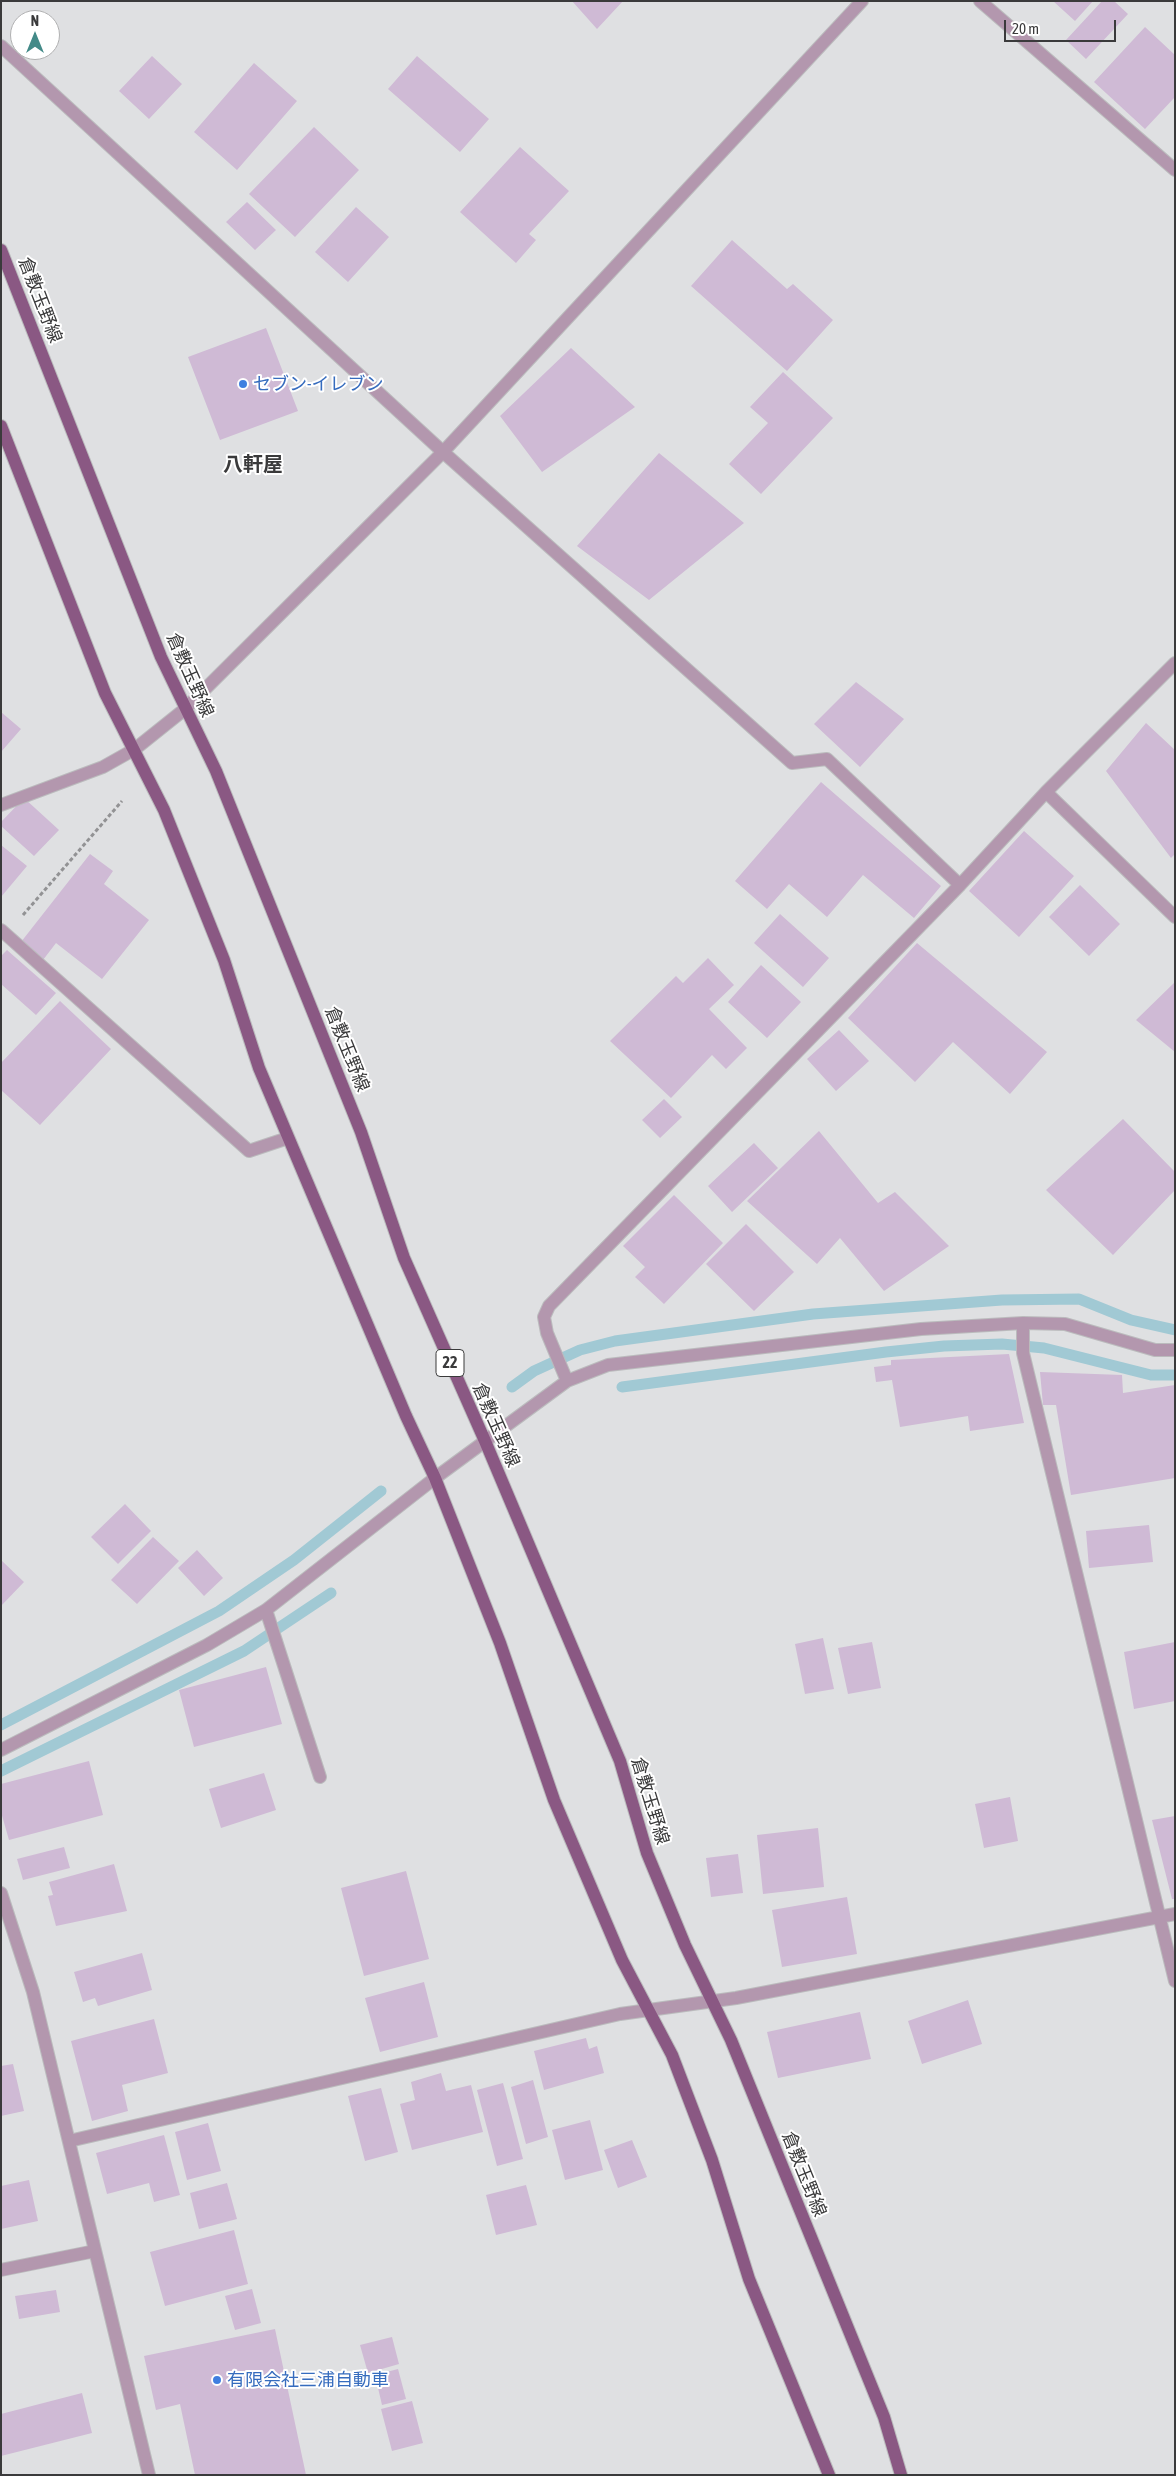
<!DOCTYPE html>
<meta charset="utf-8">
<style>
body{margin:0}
#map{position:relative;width:1176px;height:2476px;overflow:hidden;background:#dfe0e2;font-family:"Asap Condensed",sans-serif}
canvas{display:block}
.frame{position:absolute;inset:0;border:2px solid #3a3a3b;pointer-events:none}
.north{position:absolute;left:10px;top:10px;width:50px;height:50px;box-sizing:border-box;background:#fff;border:1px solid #b0b0b1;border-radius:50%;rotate:0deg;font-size:14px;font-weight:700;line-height:20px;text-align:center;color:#3a3a3b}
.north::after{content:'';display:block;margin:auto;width:18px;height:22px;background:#438a88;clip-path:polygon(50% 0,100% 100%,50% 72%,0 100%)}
.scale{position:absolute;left:1004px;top:20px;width:112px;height:22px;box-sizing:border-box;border:2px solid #3a3a3b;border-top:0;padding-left:6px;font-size:15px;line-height:18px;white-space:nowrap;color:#3a3a3b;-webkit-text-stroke:4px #fff;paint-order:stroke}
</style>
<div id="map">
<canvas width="1176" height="2476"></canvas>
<div class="frame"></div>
<div class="north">N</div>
<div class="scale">20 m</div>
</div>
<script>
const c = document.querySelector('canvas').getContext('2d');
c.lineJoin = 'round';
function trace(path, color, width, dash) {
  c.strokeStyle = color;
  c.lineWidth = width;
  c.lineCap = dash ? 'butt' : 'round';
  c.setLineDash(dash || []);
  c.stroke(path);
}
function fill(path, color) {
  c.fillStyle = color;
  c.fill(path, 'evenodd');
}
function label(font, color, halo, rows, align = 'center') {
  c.font = font + ' "Asap Condensed","Noto Sans JP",sans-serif';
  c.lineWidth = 4;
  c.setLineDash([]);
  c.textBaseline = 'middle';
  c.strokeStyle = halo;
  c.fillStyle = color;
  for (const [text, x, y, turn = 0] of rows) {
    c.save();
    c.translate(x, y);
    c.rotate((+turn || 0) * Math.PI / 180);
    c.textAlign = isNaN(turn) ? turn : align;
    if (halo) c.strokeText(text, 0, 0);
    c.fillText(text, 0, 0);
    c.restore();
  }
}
trace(new Path2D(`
 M512,1387L534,1371L580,1350L615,1341L813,1314L1002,1300L1079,1299L1131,1320L1175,1330
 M622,1387L886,1352L944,1346L1002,1344L1044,1348L1151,1375H1175
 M1,1725L219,1611L294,1560L381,1491
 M1,1771L244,1651L331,1593`), '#a1c9d4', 11);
fill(new Path2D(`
 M572,1H623L597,29Z
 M1053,1H1093L1075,21Z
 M1102,1H1114L1128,14L1086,59L1066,40Z
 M1145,27L1175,55V97L1145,129L1094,82Z
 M152,56L182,84L149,119L119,91Z
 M417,56L489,119L460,152L388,89Z
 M254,63L297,101L237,170L194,132Z
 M314,127L359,170L295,237L249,194Z
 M520,147L569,191L529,234L536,240L516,263L460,212Z
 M247,202L276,230L255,250L226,222Z
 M356,207L389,237L348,282L315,252Z
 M732,240L787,289L793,284L833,320L787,371L691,286Z
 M266,328L298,411L220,440L188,357Z
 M571,348L635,407L542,472L500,416Z
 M783,372L833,418L761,494L729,464L768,423L750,407Z
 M659,453L744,523L649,600L577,546Z
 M856,682L904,719L860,767L814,724Z
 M1,712L21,729L1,752Z
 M1146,723L1175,750V854L1171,858L1106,771Z
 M821,782L941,886L914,918L863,875L827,917L789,884L767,909L735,881Z
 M24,798L59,830L34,856L1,826V822Z
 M1024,831L1074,876L1019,937L969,891Z
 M1,845L27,866L1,897Z
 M90,854L113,871L104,884L149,920L102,979L56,943L43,960L21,942Z
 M1080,885L1120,924L1089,956L1049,917Z
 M780,914L829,958L803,987L754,943Z
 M917,943L1047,1052L1010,1094L953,1042L915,1082L848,1018Z
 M7,950L56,993L36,1015L1,984V956Z
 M708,958L734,985L709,1009L747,1048L726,1069L712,1055L671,1098L610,1041L676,976L683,983Z
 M761,965L801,1002L767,1038L728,1002Z
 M1175,982V1052L1136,1020Z
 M60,1001L111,1049L40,1125L1,1090V1063Z
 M839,1030L869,1061L836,1091L807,1059Z
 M664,1099L682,1117L660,1138L642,1120Z
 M1123,1119L1175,1172V1190L1113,1255L1046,1190Z
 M819,1131L878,1203L895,1192L949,1246L884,1291L840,1238L817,1264L747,1201Z
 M754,1143L778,1168L732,1212L708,1186Z
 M674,1195L723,1243L664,1304L635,1277L645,1267L623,1246Z
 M746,1224L794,1272L754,1311L706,1264Z
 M1009,1354L1024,1423L970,1431L968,1416L900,1427L892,1380L876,1382L874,1367L891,1365V1360Z
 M1040,1372L1122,1375L1123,1393L1175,1385V1478L1071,1495L1056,1405H1043Z
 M125,1504L151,1531L118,1564L91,1537Z
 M1149,1525L1153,1562L1089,1568L1086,1531Z
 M153,1537L179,1561L137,1604L111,1580Z
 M197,1550L223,1578L204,1596L178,1568Z
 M1,1560L24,1582L1,1606Z
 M823,1638L834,1689L805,1694L795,1644Z
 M872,1642L881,1688L848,1694L838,1648Z
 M1175,1642V1701L1134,1709L1124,1652Z
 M266,1667L282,1724L194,1747L179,1690Z
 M89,1761L103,1815L9,1840L1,1812V1784Z
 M264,1773L276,1810L221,1828L209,1789Z
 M1010,1797L1018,1841L984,1848L975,1804Z
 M1175,1816V1899H1172L1152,1820Z
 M818,1828L824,1887L763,1894L757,1835Z
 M64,1847L70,1868L23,1880L17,1859Z
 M738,1854L743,1893L711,1897L706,1858Z
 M114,1864L127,1911L56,1926L48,1896L53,1895L49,1882Z
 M406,1871L429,1959L364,1976L341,1888Z
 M847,1897L857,1954L782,1967L772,1910Z
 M142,1953L152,1990L98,2006L95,1998L83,2002L74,1972Z
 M424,1982L438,2037L380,2052L365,1998Z
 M968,2000L982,2044L922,2064L908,2021Z
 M860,2012L871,2059L778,2078L767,2032Z
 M154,2019L168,2073L122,2085L128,2111L92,2121L71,2041Z
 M586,2038L589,2049L597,2046L604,2073L544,2090L534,2051Z
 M13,2064L24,2111L1,2116V2066Z
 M441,2073L446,2091L471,2085L483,2132L412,2150L400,2104L415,2100L411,2082Z
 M533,2080L548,2137L526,2144L511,2087Z
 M503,2083L523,2159L497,2166L477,2090Z
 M381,2088L398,2152L365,2161L348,2096Z
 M590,2120L603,2170L565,2180L552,2130Z
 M208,2123L221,2171L187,2180L175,2132Z
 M164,2135L180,2195L154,2202L149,2183L107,2194L96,2153Z
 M632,2140L647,2177L618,2188L604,2150Z
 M29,2180L38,2221L1,2229V2186Z
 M227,2183L237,2219L199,2229L190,2193Z
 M526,2185L537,2225L496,2235L486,2195Z
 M234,2230L248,2284L165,2306L150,2252Z
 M252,2289L261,2323L235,2330L225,2296Z
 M56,2290L60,2312L19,2319L15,2296Z
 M275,2329L306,2475H195L180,2404L156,2410L144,2356Z
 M392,2337L399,2364L368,2373L360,2345Z
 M398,2369L406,2399L382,2405L375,2375Z
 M82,2393L92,2433L1,2456V2414Z
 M412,2401L423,2443L392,2451L381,2409Z`), '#cfbad5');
const minor = new Path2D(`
 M980,1L1175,170
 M1,46L443,452L792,763L827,759L960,885
 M1046,792L1175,917
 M1,805L103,767L135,749L185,709L443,452L862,1
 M1,930L249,1151L288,1138
 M1023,1323V1353L1175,1981
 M567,1381L547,1333L544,1317L549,1306L960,885L1046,792L1175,663
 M266,1610L320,1777
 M1,1750L207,1645L266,1610L435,1478L567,1381L608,1365L921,1329L1023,1323L1065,1324L1155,1350H1175
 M1,1893L33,1992L149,2475
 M69,2141L620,2014L736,1998L1175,1914
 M1,2270L95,2251`);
const major = new Path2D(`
 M1,250L161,657L216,771L361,1132L404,1258L485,1441L620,1761L647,1853L685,1945L731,2040L884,2417L901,2475
 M1,426L105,693L164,810L224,960L259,1068L406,1416L435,1478L500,1643L554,1800L622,1960L672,2055L712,2160L749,2279L829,2475`);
trace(minor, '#bbbbbd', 14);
trace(major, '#bbbbbd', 14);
trace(new Path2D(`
 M23,915L122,801`), '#929294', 3, [4, 2.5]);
trace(minor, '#b397ae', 12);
trace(major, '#8a5883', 12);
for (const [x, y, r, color] of [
 [243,384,5,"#3f7fe0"],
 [217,2380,5,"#3f7fe0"]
]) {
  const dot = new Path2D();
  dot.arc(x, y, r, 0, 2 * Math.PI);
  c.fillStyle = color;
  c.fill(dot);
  trace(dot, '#fff', 2);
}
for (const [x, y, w] of [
 [450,1363,28]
]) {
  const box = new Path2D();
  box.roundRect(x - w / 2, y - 13.5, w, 27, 4);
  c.fillStyle = '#fff';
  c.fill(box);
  trace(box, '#3a3a3b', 1);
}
label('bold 16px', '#3a3a3b', null, [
 ["22",450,1363]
]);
label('18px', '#3a3a3b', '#fff', [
 ["倉敷玉野線",40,300,69],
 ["倉敷玉野線",190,675,66],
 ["倉敷玉野線",347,1049,68],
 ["倉敷玉野線",496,1425,66],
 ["倉敷玉野線",650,1801,73],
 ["倉敷玉野線",804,2174,68]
]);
label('18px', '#366cbe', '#fff', [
 ["セブン-イレブン",253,384],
 ["有限会社三浦自動車",227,2380]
], 'left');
label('bold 20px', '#3a3a3b', '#fff', [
 ["八軒屋",253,465]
]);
</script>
